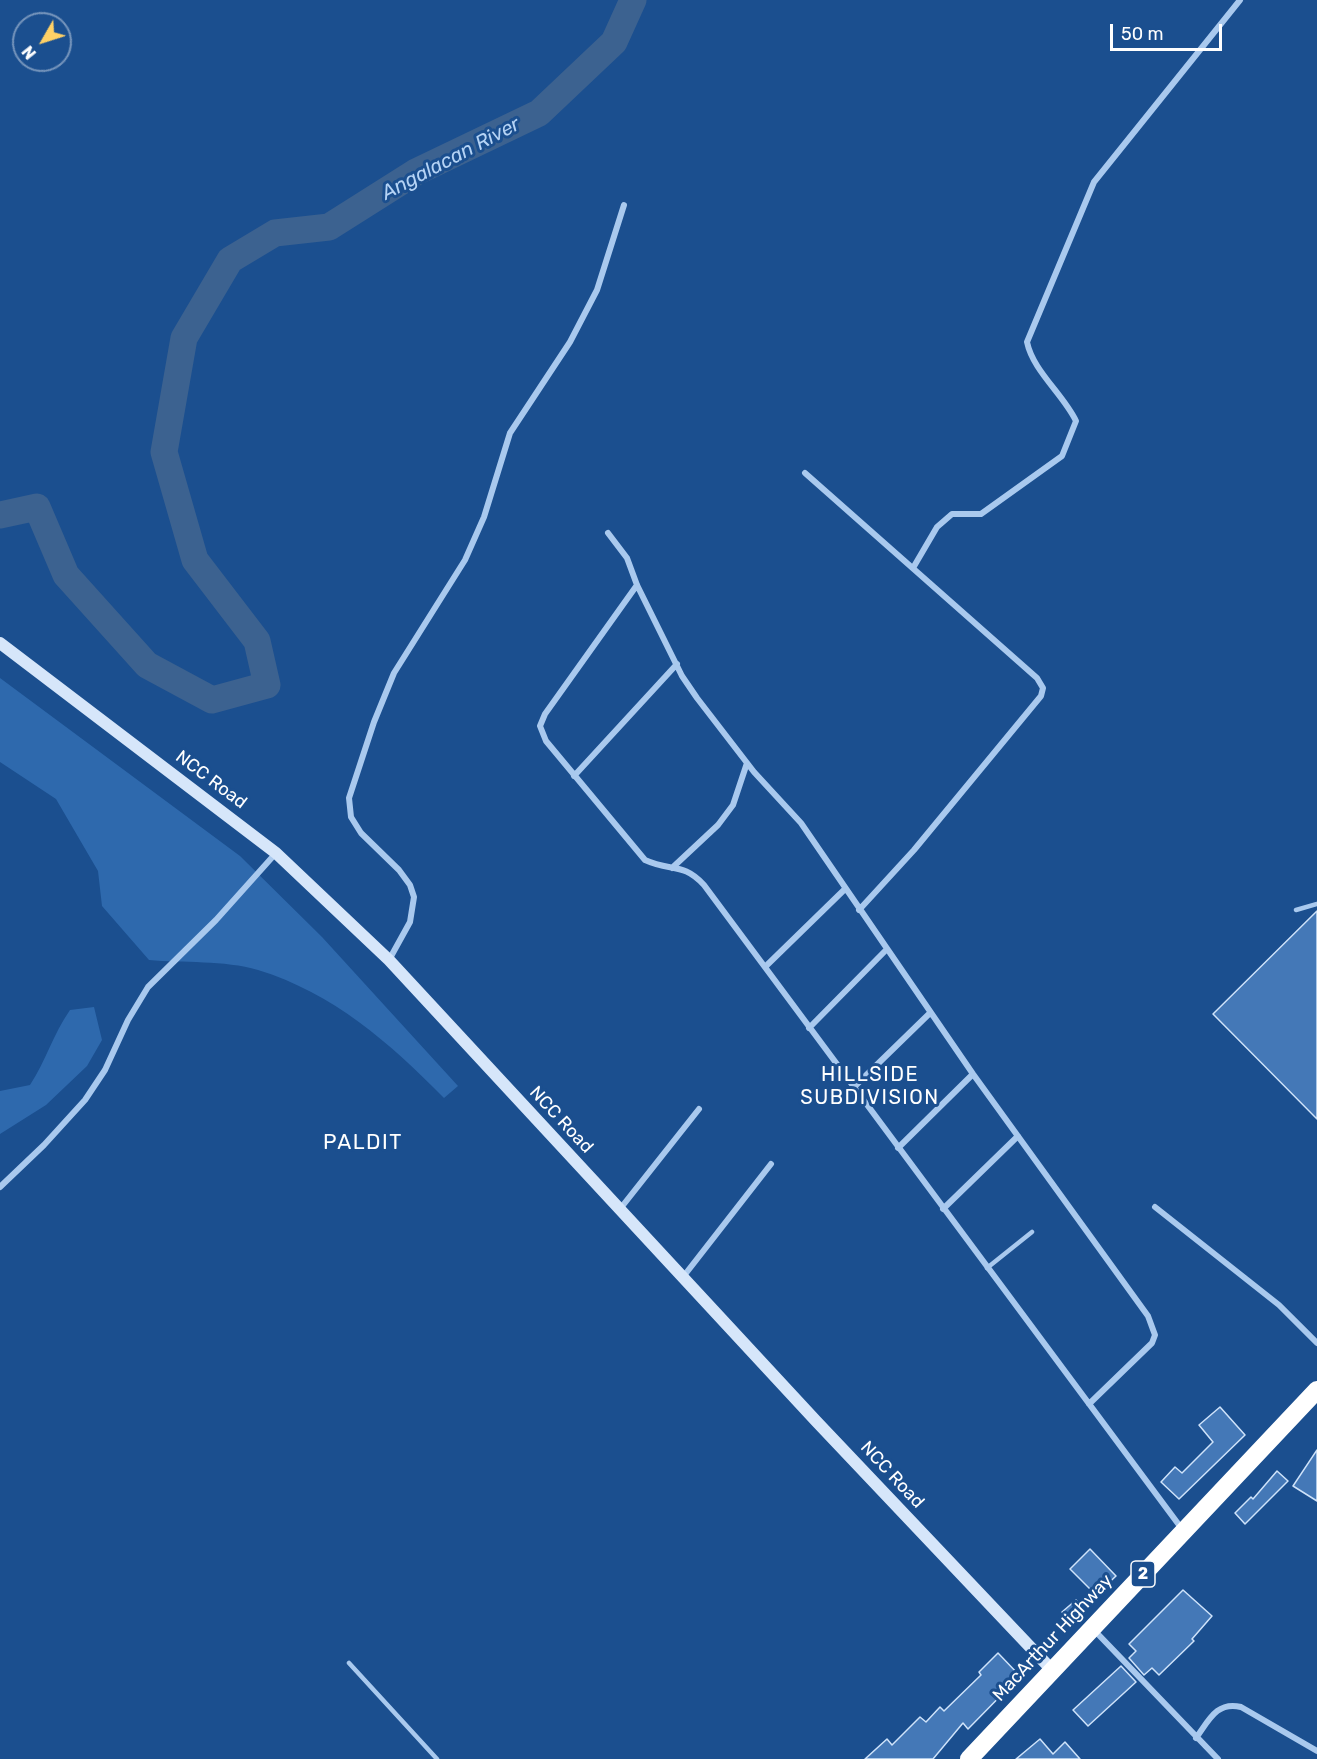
<!DOCTYPE html>
<style>
body{margin:0}
#map{position:relative;width:1317px;height:1759px;overflow:hidden;background:#1b4f8f;font-family:Rubik,sans-serif}
canvas{display:block}
.north{position:absolute;left:12px;top:12px;width:60px;height:60px;box-sizing:border-box;background:#1b4f8f;border:2px solid #7695bc;border-radius:50%;rotate:231deg;font-size:16px;font-weight:700;line-height:24px;text-align:center;color:#fff}
.north::after{content:'';display:block;margin:auto;width:21px;height:27px;background:#ffd166;clip-path:polygon(50% 0,100% 100%,50% 72%,0 100%)}
.scale{position:absolute;left:1110px;top:24px;width:112px;height:27px;box-sizing:border-box;border:3px solid #fff;border-top:0;padding-left:8px;font-size:18px;line-height:21px;white-space:nowrap;color:#fff;-webkit-text-stroke:4px #1b4f8f;paint-order:stroke}
</style>
<div id="map">
<canvas width="1317" height="1759"></canvas>
<div class="north">N</div>
<div class="scale">50 m</div>
</div>
<script>
const c = document.querySelector('canvas').getContext('2d');
c.lineJoin = 'round';
function fill(path, color) {
  c.fillStyle = color;
  c.fill(path, 'evenodd');
}
function trace(path, color, width, dash) {
  c.strokeStyle = color;
  c.lineWidth = width;
  c.lineCap = dash ? 'butt' : 'round';
  c.setLineDash(dash || []);
  c.stroke(path);
}
function label(font, color, halo, rows, align = 'center') {
  c.font = font + ' Rubik,sans-serif';
  c.lineWidth = 6;
  c.setLineDash([]);
  c.textBaseline = 'middle';
  c.strokeStyle = halo;
  c.fillStyle = color;
  for (const [text, x, y, turn = 0] of rows) {
    c.save();
    c.translate(x, y);
    c.rotate((+turn || 0) * Math.PI / 180);
    c.textAlign = isNaN(turn) ? turn : align;
    if (halo) c.strokeText(text, 0, 0);
    c.fillText(text, 0, 0);
    c.restore();
  }
}
fill(new Path2D(`
 M0,678L240,856L322,937L458,1086L444,1098C390,1043 333,993 258,970C224,960 183,963 149,960L102,906L98,871L56,799L0,762Z
 M94,1007L102,1040L87,1066L46,1105L0,1134V1091L30,1085C46,1061 53,1034 70,1010Z`), '#2e69ad');
trace(new Path2D(`
 M0,515L37,507L66,575L147,665L212,700L267,685L257,641L195,560L164,452L184,338L230,260L275,233L329,227L416,172L539,113L614,42L633,0`), '#3c6290', 27);
const building = new Path2D(`
 M1317,911V1119L1213,1014Z
 M1220,1407L1245,1435L1179,1499L1161,1482L1175,1467L1182,1473L1213,1442L1199,1425Z
 M1317,1450V1501L1293,1486Z
 M1277,1471L1288,1481L1245,1524L1235,1513L1251,1497L1253,1499Z
 M1090,1549L1116,1576L1096,1595L1070,1569Z
 M1183,1590L1212,1616L1192,1639L1194,1641L1159,1675L1152,1668L1144,1675L1129,1658L1136,1651L1129,1644Z
 M1076,1600L1086,1610L1073,1623L1062,1612Z
 M998,1653L1020,1676L968,1729L963,1723L933,1759H865L887,1739L892,1745L920,1717L926,1722L940,1707L944,1711L981,1675L979,1672Z
 M1121,1666L1136,1682L1088,1726L1073,1710Z
 M1040,1739L1053,1754L1065,1742L1080,1759H1016Z`);
fill(building, '#4478b7');
trace(building, '#cfe3fa', 1.5);
trace(new Path2D(`
 M1296,910L1317,904
 M987,1268L1032,1232
 M349,1663L437,1759`), '#a9c9ee', 4.5);
trace(new Path2D(`
 M805,473L1037,678L1043,688L1041,696L914,850L859,910
 M608,533L627,558L637,585L682,676L697,698L754,772L801,823L973,1074L1148,1316L1155,1335L1152,1343L1089,1404
 M913,568L937,527L952,514H981L1062,456L1076,421C1063,394 1033,371 1027,342L1094,182L1240,0
 M637,585L545,714L540,726L546,741L645,860C671,872 683,862 704,885L1182,1529
 M574,776L677,664
 M672,868L718,825L733,805L747,763
 M389,960L410,922L414,897L410,885L399,870L361,833L351,817L349,798L374,722L394,673L465,560L484,517L510,433L570,342L597,290L624,205
 M765,967L845,889
 M809,1028L886,950
 M853,1088L930,1013
 M898,1148L973,1074
 M0,1187L44,1145L85,1100L105,1070L128,1020L148,987L216,920L276,853
 M1155,1207L1279,1305L1317,1343
 M620,1209L699,1109
 M943,1209L1018,1136
 M683,1277L771,1164
 M1094,1630L1218,1759
 M1196,1738C1209,1720 1217,1701 1241,1707L1317,1751`), '#a9c9ee', 6);
trace(new Path2D(`
 M0,643L276,853L389,960L816,1421L1052,1670`), '#d6e6fa', 12);
trace(new Path2D(`
 M969,1759L1317,1390`), '#fff', 18);
for (const [x, y, w] of [
 [1143,1574,24]
]) {
  const box = new Path2D();
  box.roundRect(x - w / 2, y - 13, w, 26, 4.5);
  c.fillStyle = '#1b4f8f';
  c.fill(box);
  trace(box, '#fff', 1.5);
}
label('bold 16px', '#fff', null, [
 ["2",1143,1574]
]);
label('18px', '#fff', '#1b4f8f', [
 ["NCC Road",211,780,37],
 ["NCC Road",561,1120,47],
 ["NCC Road",892,1475,47],
 ["MacArthur Highway",1053,1638,-47]
]);
label('italic 20px', '#b5d3f5', '#1b4f8f', [
 ["Angalacan River",451,159,-28]
]);
c.letterSpacing = '1.5px';
label('20px', '#fff', '#1b4f8f', [
 ["HILLSIDE",870,1075],
 ["SUBDIVISION",870,1098]
]);
c.letterSpacing = '0px';
c.letterSpacing = '1.5px';
label('21px', '#fff', '#1b4f8f', [
 ["PALDIT",363,1143]
]);
c.letterSpacing = '0px';
</script>
